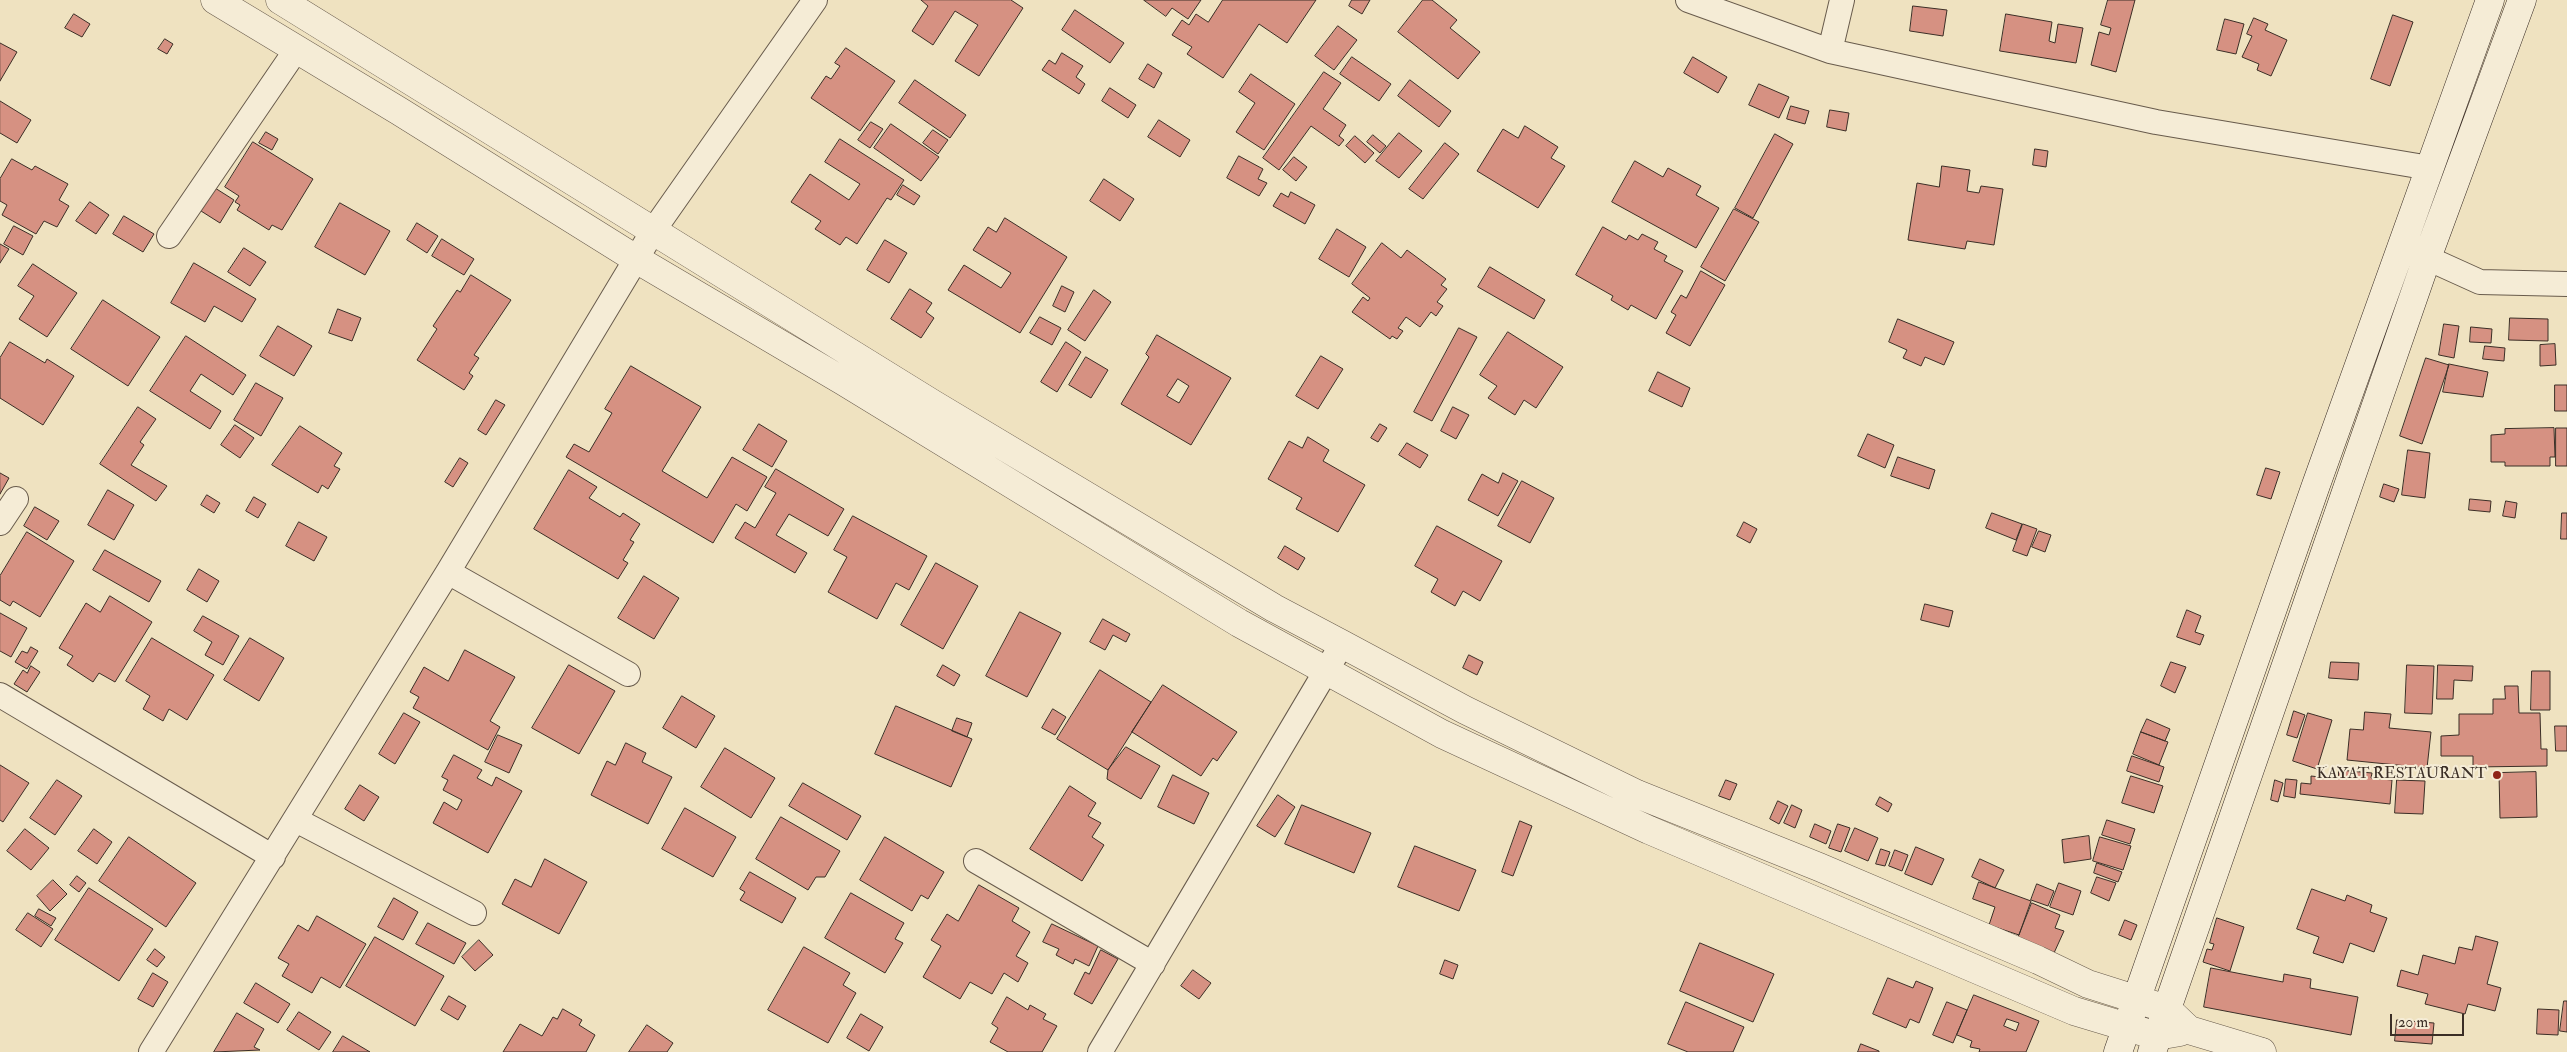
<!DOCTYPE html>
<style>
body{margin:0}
#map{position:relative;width:2567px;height:1052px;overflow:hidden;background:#efe2c0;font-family:"IM FELL Double Pica",serif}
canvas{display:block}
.scale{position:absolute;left:2390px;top:1014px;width:74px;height:22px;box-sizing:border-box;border:2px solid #3b2e26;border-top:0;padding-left:6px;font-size:15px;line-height:18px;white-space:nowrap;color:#3b2e26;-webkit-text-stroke:4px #f5ecd6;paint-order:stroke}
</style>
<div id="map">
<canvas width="2567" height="1052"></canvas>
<div class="scale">20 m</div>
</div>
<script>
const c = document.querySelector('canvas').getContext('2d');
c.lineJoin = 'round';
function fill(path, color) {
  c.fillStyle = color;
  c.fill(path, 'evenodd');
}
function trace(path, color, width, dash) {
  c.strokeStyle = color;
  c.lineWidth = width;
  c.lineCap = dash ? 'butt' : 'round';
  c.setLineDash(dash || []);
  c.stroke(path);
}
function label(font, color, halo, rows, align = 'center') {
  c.font = font + ' "IM FELL Double Pica",serif';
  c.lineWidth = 4;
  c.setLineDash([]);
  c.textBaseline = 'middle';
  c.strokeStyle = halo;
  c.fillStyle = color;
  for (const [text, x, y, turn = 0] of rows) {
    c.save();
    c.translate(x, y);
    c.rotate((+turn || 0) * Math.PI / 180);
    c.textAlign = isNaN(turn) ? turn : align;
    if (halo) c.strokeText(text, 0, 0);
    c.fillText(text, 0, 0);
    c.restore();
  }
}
const building = new Path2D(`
 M1011,0L1023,8L979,76L955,61L978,25L955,11L933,45L912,31L928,6L921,0Z
 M1144,0H1201L1188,19L1172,8L1166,16Z
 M1223,0H1316L1287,43L1259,24L1223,78L1187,54L1192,47L1172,35L1182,20L1189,25L1196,14L1208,22Z
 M1352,0H1370L1362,14L1349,6Z
 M1423,0H1432L1457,20L1450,28L1480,52L1458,79L1398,32Z
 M2108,0H2135L2116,72L2091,65L2099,32L2109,35L2111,28L2101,25Z
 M1913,6L1947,10L1943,36L1910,31Z
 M1075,10L1124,43L1110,63L1062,30Z
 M74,14L90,24L82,37L65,28Z
 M2006,14L2052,22L2049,41L2055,43L2058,24L2083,28L2076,63L2000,51Z
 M2393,15L2413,22L2390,86L2371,79Z
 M2254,18L2268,24L2265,30L2287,40L2271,76L2257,70L2259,64L2242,57L2252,36L2247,34Z
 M2225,19L2244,24L2236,54L2217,50Z
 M1338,26L1357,40L1334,70L1315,56Z
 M165,39L173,44L167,54L158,49Z
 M0,43L17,52L0,81Z
 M846,48L895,81L860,131L811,98L826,76L831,79L840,66L835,63Z
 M1062,53L1083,66L1076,77L1085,84L1079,94L1042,70L1049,60L1055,64Z
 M1352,57L1391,84L1379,101L1340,74Z
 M1693,57L1727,77L1718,93L1684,73Z
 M1148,64L1162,73L1154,88L1139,79Z
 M1324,72L1341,83L1323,109L1346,125L1339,136L1344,140L1339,146L1311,126L1279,170L1263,158Z
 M1251,74L1295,104L1264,150L1236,132L1255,103L1239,92Z
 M915,80L966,115L950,138L899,103Z
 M1410,80L1451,111L1439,127L1398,96Z
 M1759,84L1789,97L1779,118L1749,105Z
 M1110,88L1136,105L1128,118L1102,101Z
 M0,101L31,120L17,143L0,133Z
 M1791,106L1809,111L1805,124L1787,119Z
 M1830,110L1849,113L1846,131L1827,127Z
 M1159,120L1190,140L1180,157L1148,137Z
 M871,122L883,129L870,148L858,140Z
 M891,124L939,157L921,181L874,148Z
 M1525,126L1558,147L1551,158L1565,166L1538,208L1477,171L1503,129L1518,138Z
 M933,130L948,140L938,154L923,143Z
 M266,132L278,139L272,150L259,143Z
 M1399,133L1422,151L1399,178L1376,161Z
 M1775,134L1793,144L1753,218L1735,208Z
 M1373,135L1386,146L1380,153L1367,142Z
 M1355,136L1374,153L1365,163L1346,146Z
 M840,139L904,180L891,200L887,198L857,244L846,237L840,245L815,229L821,221L791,202L810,174L849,200L860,184L825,162Z
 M253,142L313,179L282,230L272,225L269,230L237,210L240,205L235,202L239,196L225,187Z
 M1445,143L1459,154L1423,199L1409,189Z
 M2035,149L2048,151L2046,167L2033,165Z
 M1239,156L1263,169L1258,179L1267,183L1259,196L1227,178Z
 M1294,157L1307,167L1296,181L1283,170Z
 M12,159L32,170L35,166L68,184L59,200L69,206L57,227L44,221L36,234L2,215L7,205L0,201V179Z
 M1635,161L1663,177L1668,168L1701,186L1696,195L1719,208L1696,248L1612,202Z
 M1942,166L1970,170L1967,191L1979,193L1981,186L2003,189L1994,245L1967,241L1965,249L1908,240L1917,183L1939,187Z
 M1104,179L1134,199L1120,221L1090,201Z
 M903,185L920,196L914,205L897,195Z
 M215,188L234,200L220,223L201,211Z
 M1291,192L1315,205L1305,224L1273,206L1281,193L1288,197Z
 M90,202L109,215L96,234L76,221Z
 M340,203L390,231L365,275L315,247Z
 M1734,209L1759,222L1725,281L1701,267Z
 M124,216L154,234L143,252L113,234Z
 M1005,218L1067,257L1020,333L948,290L964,265L1001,288L1011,273L973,250L988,227L996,232Z
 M417,223L438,236L427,253L407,240Z
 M14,226L33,236L23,255L4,244Z
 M1603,227L1626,240L1629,235L1638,240L1642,234L1658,242L1654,249L1667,256L1664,261L1683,271L1656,319L1631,305L1628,310L1611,300L1613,296L1576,275Z
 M1337,229L1366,247L1349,277L1319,259Z
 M442,239L474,259L464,275L432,256Z
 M885,240L907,253L889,283L867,270Z
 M1382,243L1401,258L1407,250L1446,279L1441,285L1447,289L1437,302L1443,306L1436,316L1431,312L1420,327L1406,317L1398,328L1403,331L1397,339L1392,336L1390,339L1352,312L1363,297L1368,301L1370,298L1352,284Z
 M0,244L9,249L0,263Z
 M244,248L266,262L250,286L228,272Z
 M194,263L256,299L242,322L214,306L205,322L171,303Z
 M33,264L77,293L47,337L19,319L34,296L18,286Z
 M1490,267L1545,300L1534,319L1478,287Z
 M1701,271L1725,285L1690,346L1666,333L1676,315L1671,312L1681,295L1686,298Z
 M471,275L511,300L474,355L479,358L469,373L473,376L464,390L417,360L437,329L433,326L457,290L460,292Z
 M1062,286L1074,292L1065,312L1053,306Z
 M910,289L932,303L926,312L934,318L921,338L891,319Z
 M1094,290L1111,302L1085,341L1068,330Z
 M103,300L160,337L128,386L71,349Z
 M338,309L361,318L352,341L329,333Z
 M1040,317L1061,328L1052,345L1030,333Z
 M2510,318L2548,319V341L2509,340Z
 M1898,319L1954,342L1944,365L1925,357L1921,366L1903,358L1907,350L1889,342Z
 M2444,324L2459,326L2454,358L2439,355Z
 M278,326L312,346L294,376L260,356Z
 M2471,327L2492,329L2491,343L2470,342Z
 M1459,328L1477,337L1432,421L1414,412Z
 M1508,332L1563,367L1536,408L1524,400L1515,415L1488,398L1497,386L1480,375Z
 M1157,335L1231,378L1191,445L1121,404L1149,357L1146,354ZM1178,379L1189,386L1179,403L1167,396Z
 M186,336L246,375L233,395L201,374L190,391L221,411L210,429L150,391Z
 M10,342L45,363L47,359L74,376L43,425L0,398V358Z
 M1066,342L1081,352L1057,392L1041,382Z
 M2555,344L2556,365L2540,366V345Z
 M2485,346L2505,348L2504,361L2483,359Z
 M1321,356L1343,369L1318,409L1296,396Z
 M1086,357L1108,370L1091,398L1069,385Z
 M2426,358L2449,365L2422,444L2400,436Z
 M2449,364L2488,372L2483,397L2443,392Z
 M631,366L701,407L662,471L707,498L732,457L767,477L747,511L736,504L713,543L566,457L574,444L589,452L612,413L605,409Z
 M1658,372L1690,388L1682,407L1649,391Z
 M256,383L283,398L261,436L234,420Z
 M2555,385H2567V411H2555Z
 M496,400L505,405L486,435L478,430Z
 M138,407L156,419L140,442L144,445L131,465L167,486L156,501L100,464Z
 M1453,407L1469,415L1456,439L1441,431Z
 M759,424L787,441L772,467L743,450Z
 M1380,424L1387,428L1378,442L1371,438Z
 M235,425L254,438L240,458L221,445Z
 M300,426L342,453L334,466L340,469L328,489L322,485L318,493L272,465Z
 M2554,428L2555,457H2550V466H2505V462H2491V435L2505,434V429Z
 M2556,428H2567V466H2556Z
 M1868,434L1894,445L1885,468L1858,456Z
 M1308,437L1329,450L1323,461L1365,485L1338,532L1296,509L1302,498L1268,479L1289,441L1302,448Z
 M1407,443L1428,455L1420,468L1399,455Z
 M2408,450L2430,453L2425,498L2402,495Z
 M1898,457L1935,470L1929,489L1891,476Z
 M460,458L468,463L453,487L445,482Z
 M2266,468L2280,472L2271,499L2257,495Z
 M776,469L844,509L828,536L789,514L776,535L807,553L795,573L735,538L745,522L755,528L776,493L765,487Z
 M569,470L597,487L589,498L620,517L623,513L640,524L630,540L634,542L623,560L628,563L618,579L534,529Z
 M0,473L9,478L0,494Z
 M1503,473L1518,481L1498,516L1468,500L1482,474L1498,483Z
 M1522,481L1554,498L1530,543L1498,526Z
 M2384,484L2399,489L2394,502L2380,497Z
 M108,490L134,505L114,540L88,525Z
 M207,495L220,503L214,513L201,505Z
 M254,497L266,504L258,518L246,511Z
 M2470,499L2491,501L2490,512L2469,510Z
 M2506,501L2517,503L2515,518L2503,516Z
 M35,507L59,521L47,540L24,526Z
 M1992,513L2022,524L2016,540L1986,528Z
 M2562,513H2567V539H2561Z
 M853,516L927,556L909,590L896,583L877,619L828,592L847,557L834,550Z
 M299,522L327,537L314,561L286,546Z
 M1744,522L1757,529L1750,543L1737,536Z
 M2023,524L2037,529L2027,556L2013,551Z
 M1437,526L1502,561L1480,601L1463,591L1455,606L1431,592L1438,579L1415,566Z
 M2039,531L2051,535L2045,552L2032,547Z
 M27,532L74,561L40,617L13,601L10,606L0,600V576Z
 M1285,546L1305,558L1298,570L1278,558Z
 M105,550L161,581L149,602L93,570Z
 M936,563L978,586L943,649L901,625Z
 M199,569L219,581L207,602L187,590Z
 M644,576L679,598L654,639L618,618Z
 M110,596L152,622L115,682L99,673L93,682L67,665L73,656L59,648L86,603L100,612Z
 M1925,604L1953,611L1949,627L1921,620Z
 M2187,610L2201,616L2195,632L2204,635L2200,645L2177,637Z
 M1020,612L1061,633L1027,697L986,676Z
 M0,613L27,628L11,657L0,651Z
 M203,616L239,636L223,665L205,655L212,642L194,631Z
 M1103,619L1130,634L1126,642L1113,635L1105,650L1090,642Z
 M152,638L214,675L187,720L169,709L163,721L143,709L150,696L126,681Z
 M250,638L284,658L259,701L224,680Z
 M31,647L38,651L27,669L15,662L22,651L27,653Z
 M465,650L515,677L490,721L500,727L488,750L413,708L419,697L410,692L424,667L448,681Z
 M1469,655L1483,662L1477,675L1463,668Z
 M2171,662L2186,667L2175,693L2161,686Z
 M2331,662L2359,663L2358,680L2329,678Z
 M569,665L615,691L579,754L532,728Z
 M943,665L960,675L954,686L937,676Z
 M2407,665L2434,666L2432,714L2405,713Z
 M2438,665L2473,666L2472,681L2454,680L2453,699H2437Z
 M31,666L40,672L27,692L14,684L23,670L27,673Z
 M1100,670L1151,702L1108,770L1057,739Z
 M2532,671H2550V710H2531Z
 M1163,685L1237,732L1217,761L1213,758L1201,776L1132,732Z
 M2505,686H2518L2519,713H2540L2541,749H2547V766L2473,767V756H2441V736L2459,735V714H2493V699H2505Z
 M682,696L715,716L696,748L663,728Z
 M896,706L972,739L951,787L875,754Z
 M1053,709L1066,717L1055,735L1042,728Z
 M2294,711L2305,715L2297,738L2287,735Z
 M2365,712L2391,714L2389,728L2431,732L2427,768L2347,760L2350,729L2363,730Z
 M404,713L420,722L395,764L379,754Z
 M2308,713L2332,720L2317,769L2293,761Z
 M957,718L972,723L967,737L952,731Z
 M2147,719L2170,729L2165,741L2141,732Z
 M2555,726H2567V751H2556Z
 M2141,732L2168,742L2159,765L2133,754Z
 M498,735L522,745L509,773L485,762Z
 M626,743L646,753L642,762L672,777L648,824L591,795L607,761L615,765Z
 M1126,747L1160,766L1141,799L1107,779L1108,770Z
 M725,748L775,778L751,818L701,787Z
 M454,755L482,770L477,778L492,786L496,777L522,791L488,853L433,823L444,802L457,810L462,800L443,790L448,780L442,777Z
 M2132,756L2164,767L2159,782L2127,771Z
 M0,765L29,783L3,822L0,820Z
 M2339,770L2372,773L2371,778L2392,780L2390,804L2300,794L2301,783L2311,784V776L2338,779Z
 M2536,772L2537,817L2500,818L2499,773Z
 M1173,775L1209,793L1194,824L1158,807Z
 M2131,776L2163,786L2154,813L2122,803Z
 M2286,779L2297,780L2295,798L2284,796Z
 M57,780L82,796L55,835L30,818Z
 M1726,780L1737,784L1730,800L1719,796Z
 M2275,780L2283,783L2278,802L2271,800Z
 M2397,780L2425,781L2423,814L2395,813Z
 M803,783L861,816L847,840L789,806Z
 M360,785L379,797L364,821L345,809Z
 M1070,786L1096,803L1088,816L1101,823L1092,837L1104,845L1082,881L1030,849Z
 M1278,795L1295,807L1275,837L1257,826Z
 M1880,797L1892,804L1888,812L1876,805Z
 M1778,801L1788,806L1779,824L1770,819Z
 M1302,805L1371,833L1354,873L1285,844Z
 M1792,805L1802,810L1795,828L1784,823Z
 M685,808L736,837L713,877L662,849Z
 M781,817L840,851L825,877H816L808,890L756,859Z
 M2107,820L2135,829L2130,844L2102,835Z
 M1520,821L1532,826L1513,876L1502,872Z
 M1815,824L1831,831L1826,844L1810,837Z
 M1838,824L1850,828L1841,852L1829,848Z
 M1855,828L1878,838L1868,861L1845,851Z
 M25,829L49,848L31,870L7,851Z
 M94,829L112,842L97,864L78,851Z
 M2089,836L2091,859L2064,863L2062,840Z
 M129,837L196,883L166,927L99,881Z
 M885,837L944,872L928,899L921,895L912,911L860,880Z
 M2100,837L2131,846L2123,870L2093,861Z
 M1415,846L1476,870L1459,911L1398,887Z
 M1916,847L1944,859L1932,885L1905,874Z
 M1881,849L1890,852L1885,866L1876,864Z
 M1895,850L1908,855L1902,871L1889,866Z
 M545,859L587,882L559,934L502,904L515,879L531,887Z
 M1980,859L2004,870L1995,888L1972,877Z
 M2097,863L2122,872L2118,882L2094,873Z
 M750,872L796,898L782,923L740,900L745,892L740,889Z
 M77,876L86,883L79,892L70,885Z
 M2097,877L2116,883L2109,901L2091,893Z
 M53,880L67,894L50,911L37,896Z
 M1979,882L2031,901L2019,935L1989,925L1995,907L1973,899Z
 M2059,883L2081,891L2073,915L2050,907Z
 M2037,884L2054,891L2048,906L2031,900Z
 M979,885L1019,908L1012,921L1030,932L1016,956L1028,963L1018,982L1004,973L992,994L970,982L960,999L923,977L941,946L931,940L947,914L958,921Z
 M89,888L153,929L119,981L55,940Z
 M2312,889L2345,901L2347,895L2372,905L2370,912L2387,918L2374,952L2350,943L2343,963L2313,953L2319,937L2297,929Z
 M851,893L904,923L895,939L903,943L885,973L825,938Z
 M394,898L418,912L403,940L378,927Z
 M2032,903L2060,915L2055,928L2064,931L2054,953L2018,938Z
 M39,909L56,918L51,926L35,916Z
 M28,913L53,929L41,947L16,930Z
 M317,916L366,944L340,988L321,977L312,993L282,976L289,964L278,958L298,925L308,931Z
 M2217,918L2244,927L2230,971L2203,962L2207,949L2212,950L2214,944L2210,943Z
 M2125,920L2137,925L2131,940L2119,935Z
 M428,923L466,943L454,964L416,944Z
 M1052,924L1098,946L1089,966L1075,959L1073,964L1056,955L1059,949L1043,942Z
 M2476,936L2498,942L2487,984L2501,988L2495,1011L2468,1004L2465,1014L2425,1004L2428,994L2397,986L2401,970L2418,975L2423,955L2455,964L2459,947L2472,950Z
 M375,937L444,976L415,1026L346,986Z
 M479,940L493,955L475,971L462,957Z
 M1700,943L1774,974L1753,1022L1680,991Z
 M804,947L850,973L843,985L856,993L828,1043L768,1010Z
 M155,949L165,957L157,967L147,960Z
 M1101,950L1118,959L1092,1004L1074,994L1085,972L1089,974Z
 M1445,960L1458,965L1453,979L1440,974Z
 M2211,968L2283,982L2284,974L2311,979L2310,988L2358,997L2351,1035L2204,1007Z
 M1193,970L1211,983L1199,999L1181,986Z
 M153,973L168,982L153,1007L138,999Z
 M1888,978L1913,988L1916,981L1933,988L1919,1023L1910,1019L1906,1028L1873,1014Z
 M256,983L290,1004L278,1023L244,1003Z
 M1974,995L2039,1021L2026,1052H1979L1980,1049L1970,1047L1972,1041L1957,1035ZM2007,1019L2019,1023L2016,1031L2004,1026Z
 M449,996L466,1006L458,1020L441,1010Z
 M1007,997L1028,1010L1030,1005L1046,1014L1043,1019L1057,1026L1042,1052H1008L990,1042L998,1028L992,1024Z
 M2564,1001H2567V1032L2560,1031Z
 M1686,1002L1744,1027L1733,1052H1688L1668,1044Z
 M1947,1002L1967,1010L1953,1043L1933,1035Z
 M563,1009L582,1020L579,1025L595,1035L586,1052H503L520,1024L542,1036L553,1017L557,1019Z
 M2538,1009L2559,1010L2558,1035L2537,1034Z
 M299,1012L331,1032L319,1050L287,1030Z
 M237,1013L264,1029L254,1047L260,1050L214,1052Z
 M861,1014L883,1027L869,1051L847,1038Z
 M2397,1020L2434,1023L2432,1044L2395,1041Z
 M647,1025L673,1043L667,1052H629Z
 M343,1036L370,1052H333Z
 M1861,1044L1879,1051V1052H1858Z`);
fill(building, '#d69182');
trace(building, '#3b2e26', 1);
const minor = new Path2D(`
 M1688,0L1830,51L2156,122L2430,168
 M1830,51L1842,0
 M169,236L296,50
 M2427,258L2480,282L2567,284
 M0,523L16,499
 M448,572L628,674
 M0,695L273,857
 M296,820L474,913
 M976,861L1153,964
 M151,1052L448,572L653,231L815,0
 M1100,1052L1342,644`);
const tertiary = new Path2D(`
 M215,0L399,111L636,259L843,381L1239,623L1442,734L1649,830L2074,1011L2157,1036L2180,1032
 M280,0L933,404L1274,608L1342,644L1465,710L1637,794L1819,867L2038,960L2088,984L2167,1009L2189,1030L2262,1052`);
const secondary = new Path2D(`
 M2118,1052L2316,485L2490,0
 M2152,1052L2427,258L2522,0
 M2256,1052H2261`);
trace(minor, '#685b4c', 26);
trace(tertiary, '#685b4c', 29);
trace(secondary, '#3b2e26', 29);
trace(minor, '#f5ecd6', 24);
trace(tertiary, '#f5ecd6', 28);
trace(secondary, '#f5ecd6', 28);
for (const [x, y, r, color] of [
 [2497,775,5,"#8f2418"]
]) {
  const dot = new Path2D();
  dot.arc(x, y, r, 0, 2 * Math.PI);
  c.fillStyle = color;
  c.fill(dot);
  trace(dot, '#f5ecd6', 2);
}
label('16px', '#3b2e26', '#f5ecd6', [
 ["KAYAT RESTAURANT",2487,775]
], 'right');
</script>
